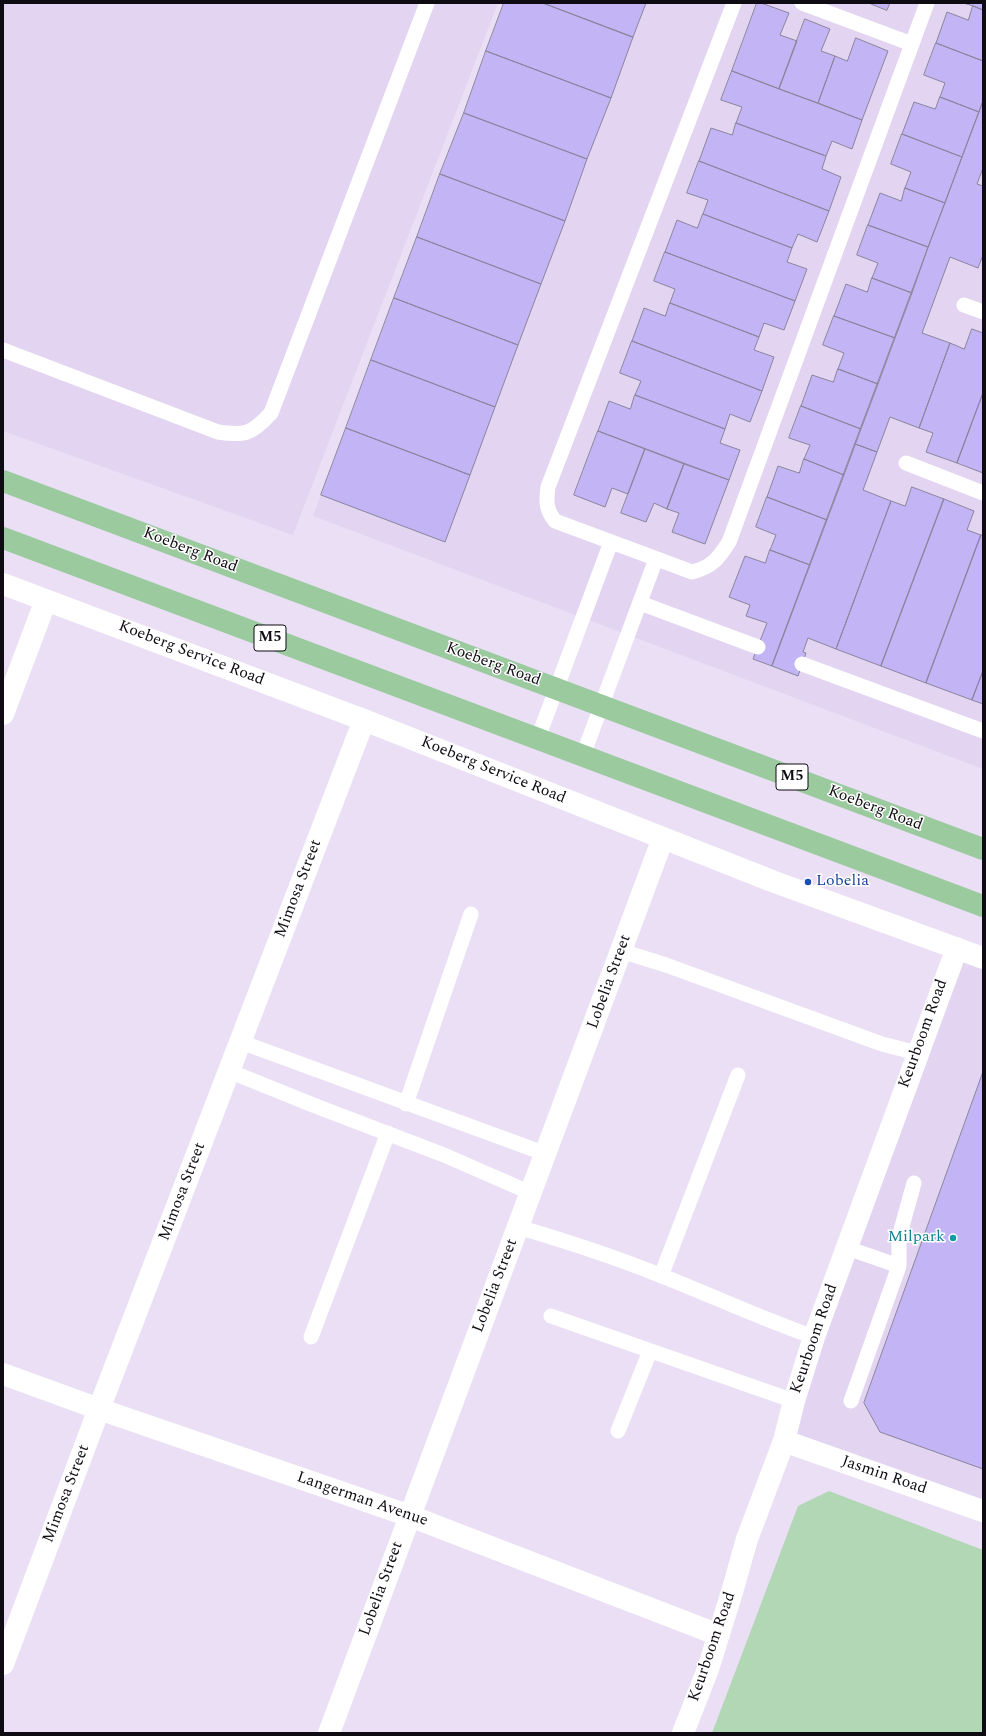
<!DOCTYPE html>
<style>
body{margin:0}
#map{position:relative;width:986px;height:1736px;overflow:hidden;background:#ebdff6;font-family:Spectral,serif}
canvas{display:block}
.frame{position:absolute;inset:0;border:4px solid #0f0b12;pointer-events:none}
</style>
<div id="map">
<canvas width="986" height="1736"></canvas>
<div class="frame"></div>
</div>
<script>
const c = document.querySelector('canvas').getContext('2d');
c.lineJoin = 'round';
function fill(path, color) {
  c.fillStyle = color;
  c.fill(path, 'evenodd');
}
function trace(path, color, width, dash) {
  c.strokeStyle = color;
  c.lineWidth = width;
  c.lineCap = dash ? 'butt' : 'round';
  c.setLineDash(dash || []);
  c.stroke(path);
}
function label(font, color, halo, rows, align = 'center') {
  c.font = font + ' Spectral,serif';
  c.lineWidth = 3;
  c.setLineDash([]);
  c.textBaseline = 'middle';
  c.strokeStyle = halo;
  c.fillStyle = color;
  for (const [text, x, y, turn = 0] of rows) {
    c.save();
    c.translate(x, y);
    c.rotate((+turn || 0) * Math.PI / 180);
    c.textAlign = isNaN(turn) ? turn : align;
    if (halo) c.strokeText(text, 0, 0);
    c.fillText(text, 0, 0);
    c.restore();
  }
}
fill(new Path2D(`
 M3,3H498L293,535L3,431Z
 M504,3H983V769L313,516Z
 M957,948L983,958V1511L784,1441Z`), '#e3d4f2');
fill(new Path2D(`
 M829,1491L983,1550V1733H712L798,1506Z`), '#b1d7b5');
const building = new Path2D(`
 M504,3H543L633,37L611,98L486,51Z
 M543,3H646L633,37Z
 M757,3H761L789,13L780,35L797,41L779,89L732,71Z
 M869,3H890L887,10Z
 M964,3H983V10L973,6Z
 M973,6L983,10V61L936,43L947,12L968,20Z
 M805,19L830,29L821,51L835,56L818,103L779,89Z
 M856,38L888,51L862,120L818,103L835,56L847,61Z
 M936,43L983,61V101L979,112L940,97L945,83L924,75Z
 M486,51L611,98L587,159L464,113Z
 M732,71L862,120L852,149L832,141L826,156L736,123L742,107L721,100Z
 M940,97L979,112L962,157L902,134L914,102L935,109Z
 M983,101V168L977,184L983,186V255L978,268L950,257L922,333L950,343L919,428L890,417L877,452L855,444Z
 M464,113L587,159L565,221L440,174Z
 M736,123L826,156L822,169L841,177L829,211L699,161L711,128L732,135Z
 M902,134L962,157L945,203L905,188L911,172L891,164Z
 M699,161L829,211L817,242L798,234L792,248L703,214L708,200L687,193Z
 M440,174L565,221L541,284L417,237Z
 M905,188L945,203L928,247L868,225L880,193L901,201Z
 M703,214L792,248L787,262L807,269L795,301L665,252L677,220L697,228Z
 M868,225L928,247L912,293L872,278L878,263L857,255Z
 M417,237L541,284L518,345L394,298Z
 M665,252L795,301L784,330L764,323L759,337L670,303L675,289L654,281Z
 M872,278L912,293L895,338L834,316L846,284L867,292Z
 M394,298L518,345L495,407L371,360Z
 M670,303L759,337L754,350L774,357L762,391L632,341L644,308L665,316Z
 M834,316L895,338L878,384L838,369L844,353L823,345Z
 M972,329L983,333V393L957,463L926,452L933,433L919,428L950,343L964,349Z
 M632,341L762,391L750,422L730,414L725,429L635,395L641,381L620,373Z
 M371,360L495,407L470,475L346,428Z
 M838,369L878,384L861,429L801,406L812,375L833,382Z
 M983,393V473L957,463Z
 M635,395L725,429L720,443L740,450L729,480L598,431L609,401L630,409Z
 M801,406L861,429L844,475L804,459L810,445L789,438Z
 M346,428L470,475L445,542L321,495Z
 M598,431L645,449L628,494L612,488L605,507L574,495Z
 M855,444L877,452L863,490L891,501L836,649L808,638L803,652L806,653L798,676L772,666Z
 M645,449L684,464L667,509L654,503L646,522L621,513Z
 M804,459L844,475L827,520L767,497L778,466L799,473Z
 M684,464L729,480L705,544L672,532L679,513L667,509Z
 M912,487L944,499L881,666L836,649L891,501L905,506Z
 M767,497L827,520L810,565L770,550L776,535L756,527Z
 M944,499L974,511L967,530L981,535L926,683L881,666Z
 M981,535L983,536V671L972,700L926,683Z
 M770,550L810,565L772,666L753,659L767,623L746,616L750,605L729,597L745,556L765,563Z
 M983,671V704L972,700Z
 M983,1072V1469L880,1432L864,1403Z`);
fill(building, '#c3b4f6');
trace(building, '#8a869c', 1);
trace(new Path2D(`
 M734,3L548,487C546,501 546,510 555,521L692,572C712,567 718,559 729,542L927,3
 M802,3L912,44
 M964,305L983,312
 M3,350L218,432C245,436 252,434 271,413L427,3
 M906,463L983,493
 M640,603L758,647
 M802,664L983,731
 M538,738L611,542
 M583,755L656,559
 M621,951L666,965L882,1044L917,1053
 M241,1042L546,1154
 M229,1071L313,1105L444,1155L531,1193
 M406,1104L471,914
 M518,1227C566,1241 615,1257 662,1276C713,1296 762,1319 814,1337
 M847,1248L899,1266L851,1401
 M899,1266V1244L901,1230L914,1183
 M661,1276L738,1075
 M551,1316L794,1401
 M311,1337L388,1133
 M618,1431L650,1351`), '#fff', 15);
trace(new Path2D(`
 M3,584L364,720L772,881L983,958
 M3,714L46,600
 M3,1374L99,1409L410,1516L719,1635
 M784,1441L983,1511
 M3,1664L99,1409L364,720
 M329,1733L663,838
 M683,1733L708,1669L732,1592L747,1539L784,1441L794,1401L814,1337L957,948`), '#fff', 22);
trace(new Path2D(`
 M3,481L983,849
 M3,538L983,906`), '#9aca9e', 22);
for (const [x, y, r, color] of [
 [808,882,4,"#1a4fb4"],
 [953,1238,4,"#0f9aa8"]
]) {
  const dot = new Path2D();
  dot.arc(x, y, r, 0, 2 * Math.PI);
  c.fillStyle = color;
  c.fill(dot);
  trace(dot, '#fff', 1.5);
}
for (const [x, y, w] of [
 [270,638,32],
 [792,777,32]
]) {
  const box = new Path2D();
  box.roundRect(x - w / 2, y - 13, w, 26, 3);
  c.fillStyle = '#fff';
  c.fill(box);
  trace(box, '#0f0b12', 1);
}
label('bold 15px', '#0f0b12', null, [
 ["M5",270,638],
 ["M5",792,777]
]);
label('16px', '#0f0b12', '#fff', [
 ["Koeberg Road",190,551,21],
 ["Koeberg Service Road",191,654,21],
 ["Koeberg Road",493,665,20],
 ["Koeberg Service Road",493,771,22],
 ["Koeberg Road",875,809,21],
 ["Mimosa Street",299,889,-69],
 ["Lobelia Street",610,982,-70],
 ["Keurboom Road",924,1034,-70],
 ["Mimosa Street",183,1192,-69],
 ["Lobelia Street",496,1286,-69],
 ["Keurboom Road",815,1339,-71],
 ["Jasmin Road",884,1476,19],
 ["Mimosa Street",67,1494,-69],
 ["Langerman Avenue",362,1500,19],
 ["Lobelia Street",382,1589,-70],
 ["Keurboom Road",713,1647,-71]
]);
label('16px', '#164399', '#fff', [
 ["Lobelia",816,882]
], 'left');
label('16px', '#0d838f', '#fff', [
 ["Milpark",945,1238]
], 'right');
</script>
